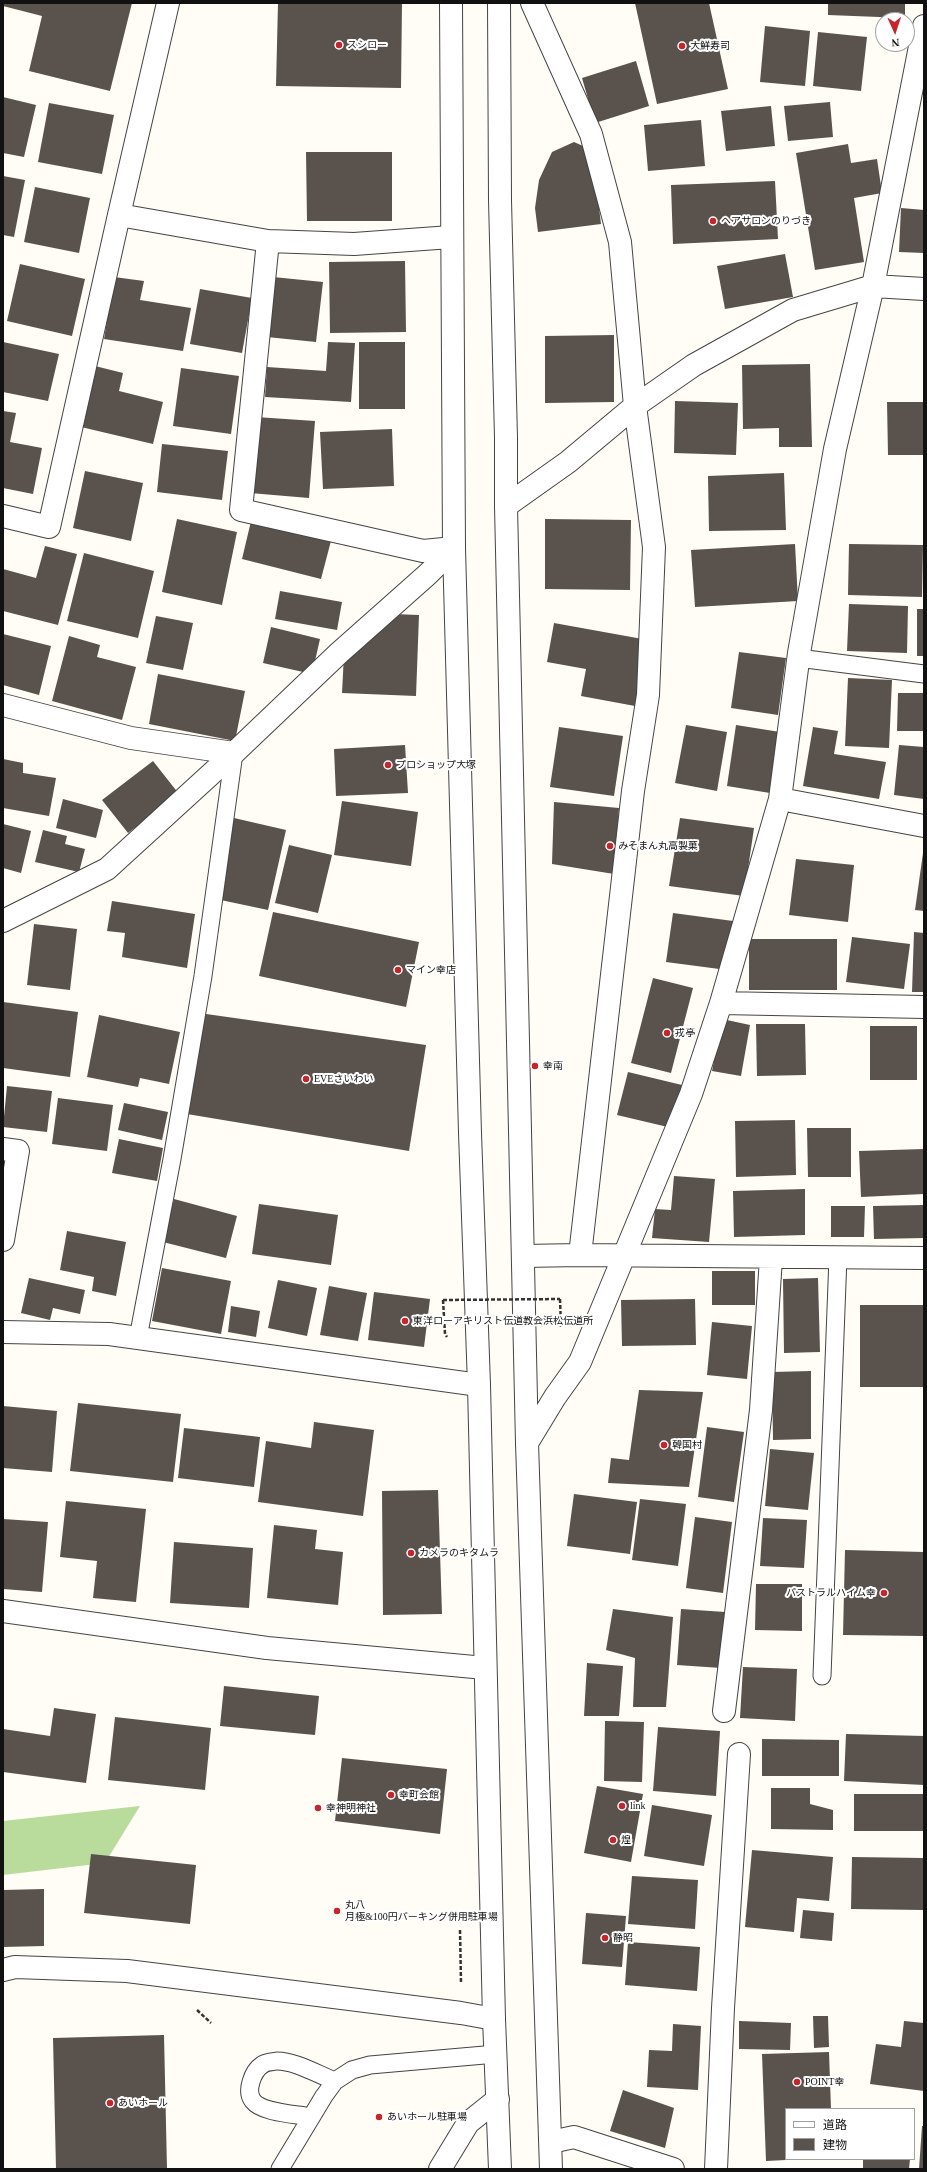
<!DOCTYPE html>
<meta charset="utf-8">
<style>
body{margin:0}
#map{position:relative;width:927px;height:2172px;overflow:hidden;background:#fffdf5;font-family:"Times New Roman","Noto Sans JP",serif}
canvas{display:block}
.frame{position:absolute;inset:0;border:4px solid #111;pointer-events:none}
.legend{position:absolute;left:785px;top:2108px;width:130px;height:52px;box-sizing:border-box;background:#fff;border:1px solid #a0a0a0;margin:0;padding:5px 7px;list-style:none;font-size:12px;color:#111}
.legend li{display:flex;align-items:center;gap:8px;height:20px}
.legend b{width:20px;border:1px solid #a0a0a0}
.north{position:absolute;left:875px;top:12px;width:40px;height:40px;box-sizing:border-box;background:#fff;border:1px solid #a0a0a0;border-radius:50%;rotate:177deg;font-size:11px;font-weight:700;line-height:16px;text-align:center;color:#111}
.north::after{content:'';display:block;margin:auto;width:14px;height:18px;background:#c4262e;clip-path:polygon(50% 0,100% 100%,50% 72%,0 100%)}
</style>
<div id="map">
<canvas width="927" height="2172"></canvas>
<div class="frame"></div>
<ul class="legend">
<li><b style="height:5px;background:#fff"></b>道路</li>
<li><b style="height:11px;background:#5a524d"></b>建物</li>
</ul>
<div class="north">N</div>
</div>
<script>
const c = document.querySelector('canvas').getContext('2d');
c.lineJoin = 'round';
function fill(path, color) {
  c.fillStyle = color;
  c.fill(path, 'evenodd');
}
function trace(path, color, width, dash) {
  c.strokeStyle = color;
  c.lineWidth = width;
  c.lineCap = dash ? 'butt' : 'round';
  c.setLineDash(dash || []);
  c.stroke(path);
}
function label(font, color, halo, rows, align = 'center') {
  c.font = font + ' "Times New Roman","Noto Sans JP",serif';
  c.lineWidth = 4;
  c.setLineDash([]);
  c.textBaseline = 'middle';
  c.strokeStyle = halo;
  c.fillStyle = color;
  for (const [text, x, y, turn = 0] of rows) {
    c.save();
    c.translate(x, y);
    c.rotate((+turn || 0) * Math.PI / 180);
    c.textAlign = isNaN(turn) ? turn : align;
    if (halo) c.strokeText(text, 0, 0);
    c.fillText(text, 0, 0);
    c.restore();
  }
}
fill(new Path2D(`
 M140,1806L105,1863L3,1875V1821Z`), '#b9dc9c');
fill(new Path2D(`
 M3,3H132L110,91L29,71L42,16L3,6Z
 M278,3H402L401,88L276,86Z
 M635,3H709L728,89L657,104Z
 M828,3H905V18L828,15Z
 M765,26L810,31L805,86L760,82Z
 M818,32L867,37L861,91L813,86Z
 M636,61L649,106L595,123L582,78Z
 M3,97L36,105L24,157L3,153Z
 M830,102L833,137L788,141L784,106Z
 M49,103L114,115L102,174L38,162Z
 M771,106L775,146L726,151L721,111Z
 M701,120L705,166L648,171L644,125Z
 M574,142L592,150L601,224L538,232L535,208L539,180L552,152Z
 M848,144L851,163L877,159L882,193L854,198L864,262L815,270L796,153Z
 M306,152H392V221H307Z
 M3,176L25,180L14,237L3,235Z
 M775,181L778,239L673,244L671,185Z
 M35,187L90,198L79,253L24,242Z
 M901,208L924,210V253L899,252Z
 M785,254L793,297L725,309L717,266Z
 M405,261L406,332L330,333L329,262Z
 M20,264L85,279L72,336L7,321Z
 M114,277L144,281L140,300L191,308L183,351L104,339Z
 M273,277L323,282L316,342L267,337Z
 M200,289L252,298L242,353L190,344Z
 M614,335V402L545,403V336Z
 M3,342L59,354L48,401L3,392Z
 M328,342L355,343L351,402L265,397L267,367L326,371Z
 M359,342H405V409H359Z
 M810,364L812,447H779V428L743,429L742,365Z
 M95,366L123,373L119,391L163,402L153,444L81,427Z
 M181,368L239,376L231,434L173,426Z
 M675,401L738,403L736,455L674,453Z
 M887,402H924V455H888Z
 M3,411L16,413L10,442L42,448L33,494L3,488Z
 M256,417L315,421L309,498L250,493Z
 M392,429L394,486L323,489L320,432Z
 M162,444L228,451L222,500L157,492Z
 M85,471L143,483L131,541L73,528Z
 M784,473L786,530L709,531L708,476Z
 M252,517L332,537L321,579L242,559Z
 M177,519L237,532L222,605L162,592Z
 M545,519L631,520L630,590L545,589Z
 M795,544L798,601L695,607L691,550Z
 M849,544L923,545L922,597L848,595Z
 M45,546L77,554L58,625L3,611V569L36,578Z
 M84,553L154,571L138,638L67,621Z
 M280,591L342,602L337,630L275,619Z
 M849,604L908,606L907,653L847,651Z
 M917,609H924V656H917Z
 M393,614L419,615L416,696L342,693L344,655Z
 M156,616L193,623L183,670L146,663Z
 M554,623L648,640L635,706L581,696L586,669L547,662Z
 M271,627L320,639L312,674L263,663Z
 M3,634L51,646L39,695L3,685Z
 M69,636L100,645L97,657L136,667L122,720L52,701Z
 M739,652L786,658L778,715L731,708Z
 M158,674L245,691L235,741L149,724Z
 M848,678L892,680L889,748L845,746Z
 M898,693H924V731H897Z
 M686,725L727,732L717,791L675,783Z
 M736,725L780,732L770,793L727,786Z
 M559,727L623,736L614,796L550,787Z
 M813,727L838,731L834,754L886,762L879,799L803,786Z
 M405,745L408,793L336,796L334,749Z
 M899,745L924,747V799L894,795Z
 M3,759L23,763V773L56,778L49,816L3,808Z
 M153,761L179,794L128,833L102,800Z
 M63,799L103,810L96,838L56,828Z
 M342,801L418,812L411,866L334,855Z
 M554,802L619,808L614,874L552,864Z
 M234,818L286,830L268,910L216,899Z
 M680,818L754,828L744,896L669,886Z
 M3,824L31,831L21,873L3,868Z
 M43,830L67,836L65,844L85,849L79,872L35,862Z
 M289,845L332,855L318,913L275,903Z
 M923,853H924V911L915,910Z
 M796,859L854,865L848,922L789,915Z
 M112,901L195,914L187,968L122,957L125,933L107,931Z
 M273,912L419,942L406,1007L259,976Z
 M673,913L733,921L727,970L666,962Z
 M34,924L77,929L70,990L27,985Z
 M914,932L924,933V992H912Z
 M852,937L910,944L904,989L846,982Z
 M749,939H837V990H749Z
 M653,978L693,988L671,1073L631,1063Z
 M3,1002L78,1012L70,1077L3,1068Z
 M199,1013L426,1045L409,1151L187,1114Z
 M99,1015L180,1032L169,1084L140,1078L138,1087L87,1077Z
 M722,1019L750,1025L741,1076L712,1071Z
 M756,1024H805L806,1075L757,1076Z
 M870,1026H917V1080H870Z
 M628,1072L682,1085L672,1128L617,1115Z
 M7,1086L52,1091L47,1132L3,1127Z
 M58,1098L113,1105L107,1151L52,1144Z
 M124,1103L168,1112L162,1140L118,1130Z
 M795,1120L796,1175L736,1177L735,1121Z
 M807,1128H851V1177H808Z
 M119,1139L163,1148L157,1181L112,1173Z
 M924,1149V1194L861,1197L859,1151Z
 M674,1176L715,1179L709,1242L652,1238L655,1209L671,1210Z
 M805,1189V1235L734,1237L733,1191Z
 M174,1199L237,1216L226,1258L163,1242Z
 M259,1204L338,1215L331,1265L252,1254Z
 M924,1205V1238L874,1239L873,1206Z
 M831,1206H865L864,1237H831Z
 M67,1231L126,1242L116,1296L92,1291L94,1277L60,1270Z
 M162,1268L231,1281L221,1334L152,1321Z
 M712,1271H755V1305H712Z
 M29,1278L85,1290L80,1314L53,1308L50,1320L21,1313Z
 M818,1278L820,1352L784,1353L783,1279Z
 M278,1280L317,1288L307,1336L268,1328Z
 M329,1286L367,1293L358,1341L320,1335Z
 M374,1292L430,1299L424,1347L368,1340Z
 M695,1299L696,1345L622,1346L621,1300Z
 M860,1305H924V1387H860Z
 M231,1306L260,1311L256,1337L228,1332Z
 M712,1322L752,1326L747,1379L707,1375Z
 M811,1371V1439L773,1440L772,1372Z
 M639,1390L703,1392L689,1487L608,1483L611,1458L629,1460Z
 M78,1403L181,1414L173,1482L70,1471Z
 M3,1406L57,1411L52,1472L3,1468Z
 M314,1422L374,1430L363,1516L258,1502L266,1441L311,1448Z
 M707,1427L744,1432L734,1502L698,1497Z
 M184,1428L260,1437L254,1487L178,1478Z
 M770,1449L814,1453L808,1510L765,1506Z
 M438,1490L442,1614L383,1615L382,1491Z
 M574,1494L637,1502L630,1554L567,1546Z
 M640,1499L686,1504L678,1566L632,1560Z
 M66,1501L146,1509L136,1602L93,1598L97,1561L60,1557Z
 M695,1517L732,1522L723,1593L686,1588Z
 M763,1518L807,1520L804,1568L760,1566Z
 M3,1519L48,1522L42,1592L3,1589Z
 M274,1525L317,1530L315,1549L343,1552L338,1605L267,1598Z
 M174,1542L253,1548L249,1608L170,1603Z
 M845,1550L924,1552V1636L843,1635Z
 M756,1584H802V1631L755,1630Z
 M613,1609L673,1617L666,1707H633L635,1658L606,1650Z
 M681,1609L725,1612L721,1668L677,1665Z
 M587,1663L623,1666L619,1716H584Z
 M743,1667L797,1669L795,1721L740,1718Z
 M224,1686L319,1696L315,1735L220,1726Z
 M54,1708L96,1714L86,1783L3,1772V1729L50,1736Z
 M115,1717L211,1728L205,1790L108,1780Z
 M605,1721L644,1722L642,1782L604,1781Z
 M658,1727L720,1731L716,1796L653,1791Z
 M846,1734L924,1736V1785L844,1781Z
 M762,1739L839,1740V1776H762Z
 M342,1758L447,1769L440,1834L335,1821Z
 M597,1786L643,1794L631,1862L584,1853Z
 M771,1788H810V1804L833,1810V1830L771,1829Z
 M854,1794H924V1831H854Z
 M652,1805L712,1815L704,1866L644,1856Z
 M752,1850L833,1857L829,1901L797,1898L794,1932L745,1927Z
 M91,1854L196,1865L190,1924L84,1913Z
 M852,1857L924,1858V1910L851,1909Z
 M632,1876L698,1880L695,1929L628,1924Z
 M44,1889V1946L3,1947V1890Z
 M803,1910L834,1913L832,1941L800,1938Z
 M586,1913L626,1916L622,1967L582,1964Z
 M628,1942L700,1947L697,1991L625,1985Z
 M813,2016H828L829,2047L814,2048Z
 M739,2021L791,2023L790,2050L739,2049Z
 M904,2021L924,2023V2091L870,2084L876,2044L901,2047Z
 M673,2024L701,2026L698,2090L647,2087L649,2050L672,2051Z
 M164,2035L167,2169H56L53,2038Z
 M829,2052L831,2109H786V2160L766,2161L762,2054Z
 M623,2090L674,2108L665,2148L610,2131Z
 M922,2126H924V2169H919Z
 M863,2159H910L909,2169H863Z`), '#5a524d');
const service = new Path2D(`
 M798,658L924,674
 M138,1338L172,1159L203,976L234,753
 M822,1676L838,1257
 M311,2117C296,2114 262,2113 253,2101C245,2091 253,2071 262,2065C265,2062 272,2062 277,2061C295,2061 317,2074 335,2081
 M280,2169L324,2096L335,2081L352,2070L370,2065L496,2054`);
const minor = new Path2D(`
 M532,3L591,134L620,242L635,406L654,547L648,695L633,791L580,1255
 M119,215L168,3
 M268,241L241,510L423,551L454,548
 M506,506L568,462L635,406L694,365L793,310L873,286L924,289
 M3,516L49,527L119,215L268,241L354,244L451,237
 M3,705L131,738L234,753
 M780,799L924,826
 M3,921L107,869L234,753L339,653L428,574L454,548
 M721,1003L924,1007
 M3,1149L18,1151L3,1240
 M523,1256L580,1255L924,1258
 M3,1332L109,1334L479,1385
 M527,1443L555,1397L580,1362L691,1094L721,1003L780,799L799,653L835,449L873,286L924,26
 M3,1611L267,1648L485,1668
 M724,1711L761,1410L771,1258
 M3,1970L15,1967L127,1971L461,2013L494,2019
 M551,2142L574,2137L673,2169
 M440,2169L468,2123L498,2099
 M716,2169L723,2008L739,1754`);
const tertiary = new Path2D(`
 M451,3L454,548L470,1133L479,1385L494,2019L500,2169
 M499,3L500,200L506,438V506L527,1443L551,2169`);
trace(service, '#444', 19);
trace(minor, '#444', 24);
trace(tertiary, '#444', 24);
trace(new Path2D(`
 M560,1299L561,1327
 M443,1300L445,1334L447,1337
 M460,1930L461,1983
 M197,2010L211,2023`), '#333', 2.5, [4, 2]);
trace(service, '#fff', 17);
trace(minor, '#fff', 22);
trace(tertiary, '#fff', 22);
trace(new Path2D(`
 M443,1300L560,1299`), '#333', 2.5, [4, 2]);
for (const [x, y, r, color] of [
 [339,45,4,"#c4262e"],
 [682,46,4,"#c4262e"],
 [713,221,4,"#c4262e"],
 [388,765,4,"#c4262e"],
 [610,846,4,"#c4262e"],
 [398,970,4,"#c4262e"],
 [667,1033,4,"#c4262e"],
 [535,1066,4,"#c4262e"],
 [306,1079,4,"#c4262e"],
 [405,1321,4,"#c4262e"],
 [664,1445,4,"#c4262e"],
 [411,1553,4,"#c4262e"],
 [884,1593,4,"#c4262e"],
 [391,1795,4,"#c4262e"],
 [622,1806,4,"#c4262e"],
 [318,1808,4,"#c4262e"],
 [613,1840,4,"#c4262e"],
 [337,1911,4,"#c4262e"],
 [605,1938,4,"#c4262e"],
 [797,2082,4,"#c4262e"],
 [110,2103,4,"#c4262e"],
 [379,2117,4,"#c4262e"]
]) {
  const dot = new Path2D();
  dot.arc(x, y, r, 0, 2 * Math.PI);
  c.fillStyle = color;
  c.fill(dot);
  trace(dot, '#fff', 1.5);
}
label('10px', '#111', '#fff', [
 ["スシロー",347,45],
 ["大鮮寿司",690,46],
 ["ヘアサロンのりづき",721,221],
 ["プロショップ大塚",396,765],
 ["みそまん丸高製菓",618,846],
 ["マイン幸店",406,970],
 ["戎亭",675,1033],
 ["幸南",543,1066],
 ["EVEさいわい",314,1079],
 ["東洋ローアキリスト伝道教会浜松伝道所",413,1321],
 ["韓国村",672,1445],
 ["カメラのキタムラ",419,1553],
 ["パストラルハイム幸",876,1593,"right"],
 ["幸町会館",399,1795],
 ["link",630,1806],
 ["幸神明神社",326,1808],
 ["煌",621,1840],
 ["丸八",345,1905],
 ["月極&100円パーキング併用駐車場",345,1917],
 ["静昭",613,1938],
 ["POINT幸",805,2082],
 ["あいホール",118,2103],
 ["あいホール駐車場",387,2117]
], 'left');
</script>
